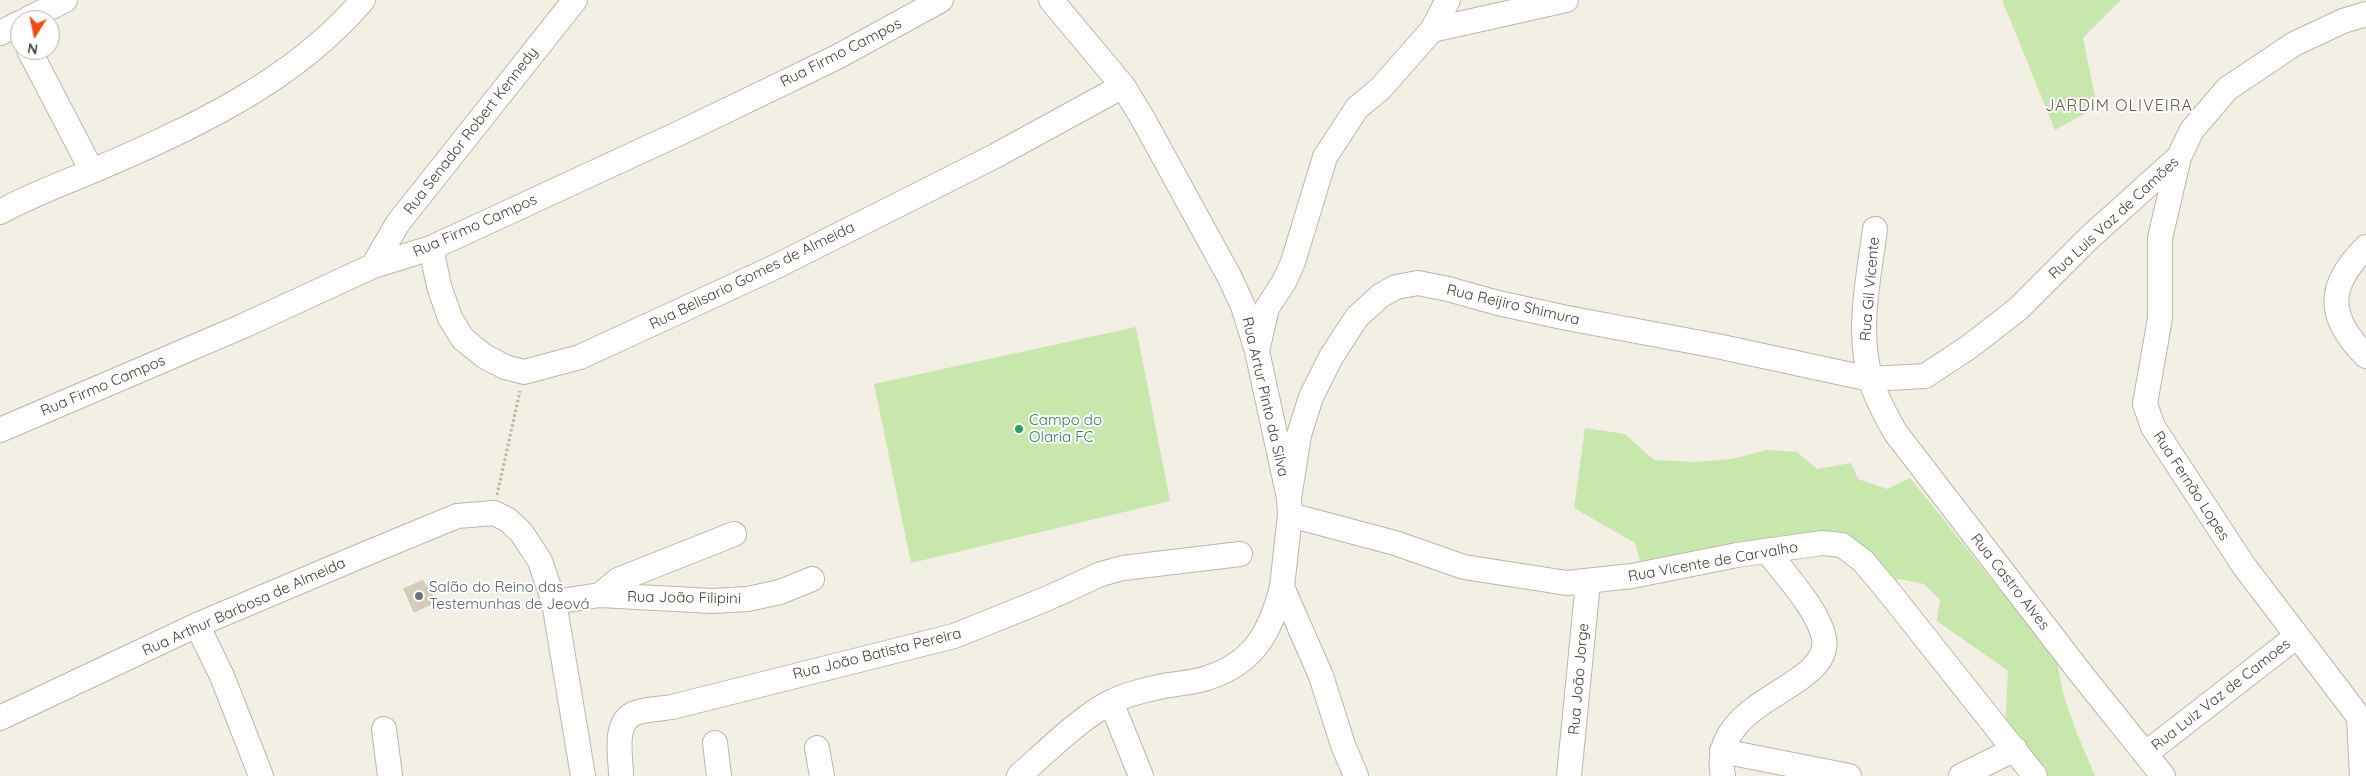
<!DOCTYPE html>
<meta charset="utf-8">
<style>
body{margin:0}
#map{position:relative;width:2366px;height:776px;overflow:hidden;background:#f2efe4;font-family:Quicksand,sans-serif}
canvas{display:block}
.north{position:absolute;left:10px;top:10px;width:50px;height:50px;box-sizing:border-box;background:#fff;border:1px solid #b4b2ae;border-radius:50%;rotate:190deg;font-size:14px;font-weight:700;line-height:20px;text-align:center;color:#443f34}
.north::after{content:'';display:block;margin:auto;width:18px;height:22px;background:#fb4812;clip-path:polygon(50% 0,100% 100%,50% 72%,0 100%)}
</style>
<div id="map">
<canvas width="2366" height="776"></canvas>
<div class="north">N</div>
</div>
<script>
const c = document.querySelector('canvas').getContext('2d');
c.lineJoin = 'round';
function fill(path, color) {
  c.fillStyle = color;
  c.fill(path, 'evenodd');
}
function trace(path, color, width, dash) {
  c.strokeStyle = color;
  c.lineWidth = width;
  c.lineCap = dash ? 'butt' : 'round';
  c.setLineDash(dash || []);
  c.stroke(path);
}
function label(font, color, halo, rows, align = 'center') {
  c.font = font + ' Quicksand,sans-serif';
  c.lineWidth = 4;
  c.setLineDash([]);
  c.textBaseline = 'middle';
  c.strokeStyle = halo;
  c.fillStyle = color;
  for (const [text, x, y, turn = 0] of rows) {
    c.save();
    c.translate(x, y);
    c.rotate((+turn || 0) * Math.PI / 180);
    c.textAlign = isNaN(turn) ? turn : align;
    if (halo) c.strokeText(text, 0, 0);
    c.fillText(text, 0, 0);
    c.restore();
  }
}
fill(new Path2D(`
 M2002,0H2121L2083,38L2097,107L2055,130Z
 M1136,327L1170,501L911,563L874,384Z
 M1585,428L1625,434L1654,460L1695,462L1732,459L1767,450L1797,452L1817,469L1851,463L1858,479L1887,489L1910,478L2057,661L2063,693L2076,731L2095,776H2043L2005,731L2008,671L1937,621L1940,600L1924,584L1899,579L1889,586L1851,547L1642,567L1635,543L1574,508Z`), '#c8e7ac');
const building = new Path2D(`
 M423,581L436,602L414,612L404,589Z`);
fill(building, '#d4cbb9');
trace(building, '#cec4ad', 1);
const minor = new Path2D(`
 M1051,0L1123,86L1143,119L1229,276L1243,306L1257,351L1289,498L1290,515L1282,587L1321,676L1343,745L1356,776
 M26,20L65,0
 M1432,30L1566,0
 M0,33L20,23
 M29,50L92,171
 M2179,157L2160,238V318L2145,404L2153,427L2244,566L2359,717
 M0,212C31,195 64,183 97,169C194,127 293,82 363,0
 M1875,229C1869,277 1856,332 1871,380C1876,399 1886,415 1895,432L2082,675L2163,776
 M2366,247C2327,286 2326,316 2366,356
 M431,248L439,286L450,318L463,339L484,356L505,367L524,372L580,357L775,267L995,156L1123,86
 M373,266L398,223L575,0
 M1257,351L1267,308L1284,282L1293,262L1325,157L1357,108L1380,89L1432,30L1448,0
 M0,430L243,326L373,266L431,248L684,131L837,57L941,0
 M1289,498L1299,435L1311,397L1331,357L1357,317L1380,296L1396,287L1418,283L1448,289L1498,303L1567,318L1717,346L1870,379L1925,376L1969,347L2018,309L2090,237L2179,157L2192,130L2227,89L2294,44L2343,21L2366,14
 M1290,515L1395,543L1464,567L1567,583L1632,576L1737,555L1822,543L1842,545L1863,561L1889,592L2035,776
 M600,595L618,580L734,534
 M554,602L600,595L712,601L748,599L780,592L812,579
 M197,625L222,676L261,776
 M1111,702L1141,776
 M2359,717L2362,776
 M0,718L197,625L358,557L457,516L494,513L508,520L521,532L540,561L554,602L583,776
 M384,729L390,776
 M715,743L719,776
 M817,748L822,776
 M1722,751L1849,776
 M2145,754L2297,636
 M621,776C621,756 613,725 633,714C643,709 660,709 672,707L954,636L1046,599L1101,574L1123,568L1240,554
 M1019,776C1045,753 1081,717 1111,702C1129,693 1150,689 1169,685C1183,683 1198,682 1210,677C1255,662 1271,630 1282,587
 M1569,776L1588,582
 M1723,776C1707,698 1833,690 1824,638C1818,609 1785,575 1768,552
 M1961,776L2015,749`);
trace(minor, '#bdb7a7', 26);
trace(new Path2D(`
 M497,495L520,391`), '#bfb598', 3, [2.5, 2.5]);
trace(minor, '#fff', 24);
for (const [x, y, r, color] of [
 [1019,429,5,"#2e9e5b"],
 [419,596,5,"#6b7280"]
]) {
  const dot = new Path2D();
  dot.arc(x, y, r, 0, 2 * Math.PI);
  c.fillStyle = color;
  c.fill(dot);
  trace(dot, '#fff', 2);
}
label('15px', '#443f34', '#fff', [
 ["Rua Firmo Campos",841,53,-27],
 ["Rua Senador Robert Kennedy",471,131,-52],
 ["Rua Luis Vaz de Camões",2114,218,-43],
 ["Rua Firmo Campos",475,226,-24],
 ["Rua Belisario Gomes de Almeida",752,276,-26],
 ["Rua Gil Vicente",1870,289,-85],
 ["Rua Reijiro Shimura",1513,305,13],
 ["Rua Firmo Campos",103,386,-23],
 ["Rua Artur Pinto da Silva",1265,397,77],
 ["Rua Fernão Lopes",2191,486,57],
 ["Rua Vicente de Carvalho",1713,562,-10],
 ["Rua Castro Alves",2010,582,52],
 ["Rua João Filipini",684,598,1],
 ["Rua Arthur Barbosa de Almeida",244,607,-24],
 ["Rua João Batista Pereira",877,654,-14],
 ["Rua João Jorge",1579,679,-85],
 ["Rua Luiz Vaz de Camoes",2221,695,-38]
]);
label('15px', '#27864d', '#fff', [
 ["Campo do",1029,420],
 ["Olaria FC",1029,437]
], 'left');
label('15px', '#5b616d', '#fff', [
 ["Salão do Reino das",429,587],
 ["Testemunhas de Jeová",429,604]
], 'left');
c.letterSpacing = '1px';
label('16px', '#675e4b', '#fff', [
 ["JARDIM OLIVEIRA",2119,106]
]);
c.letterSpacing = '0px';
</script>
